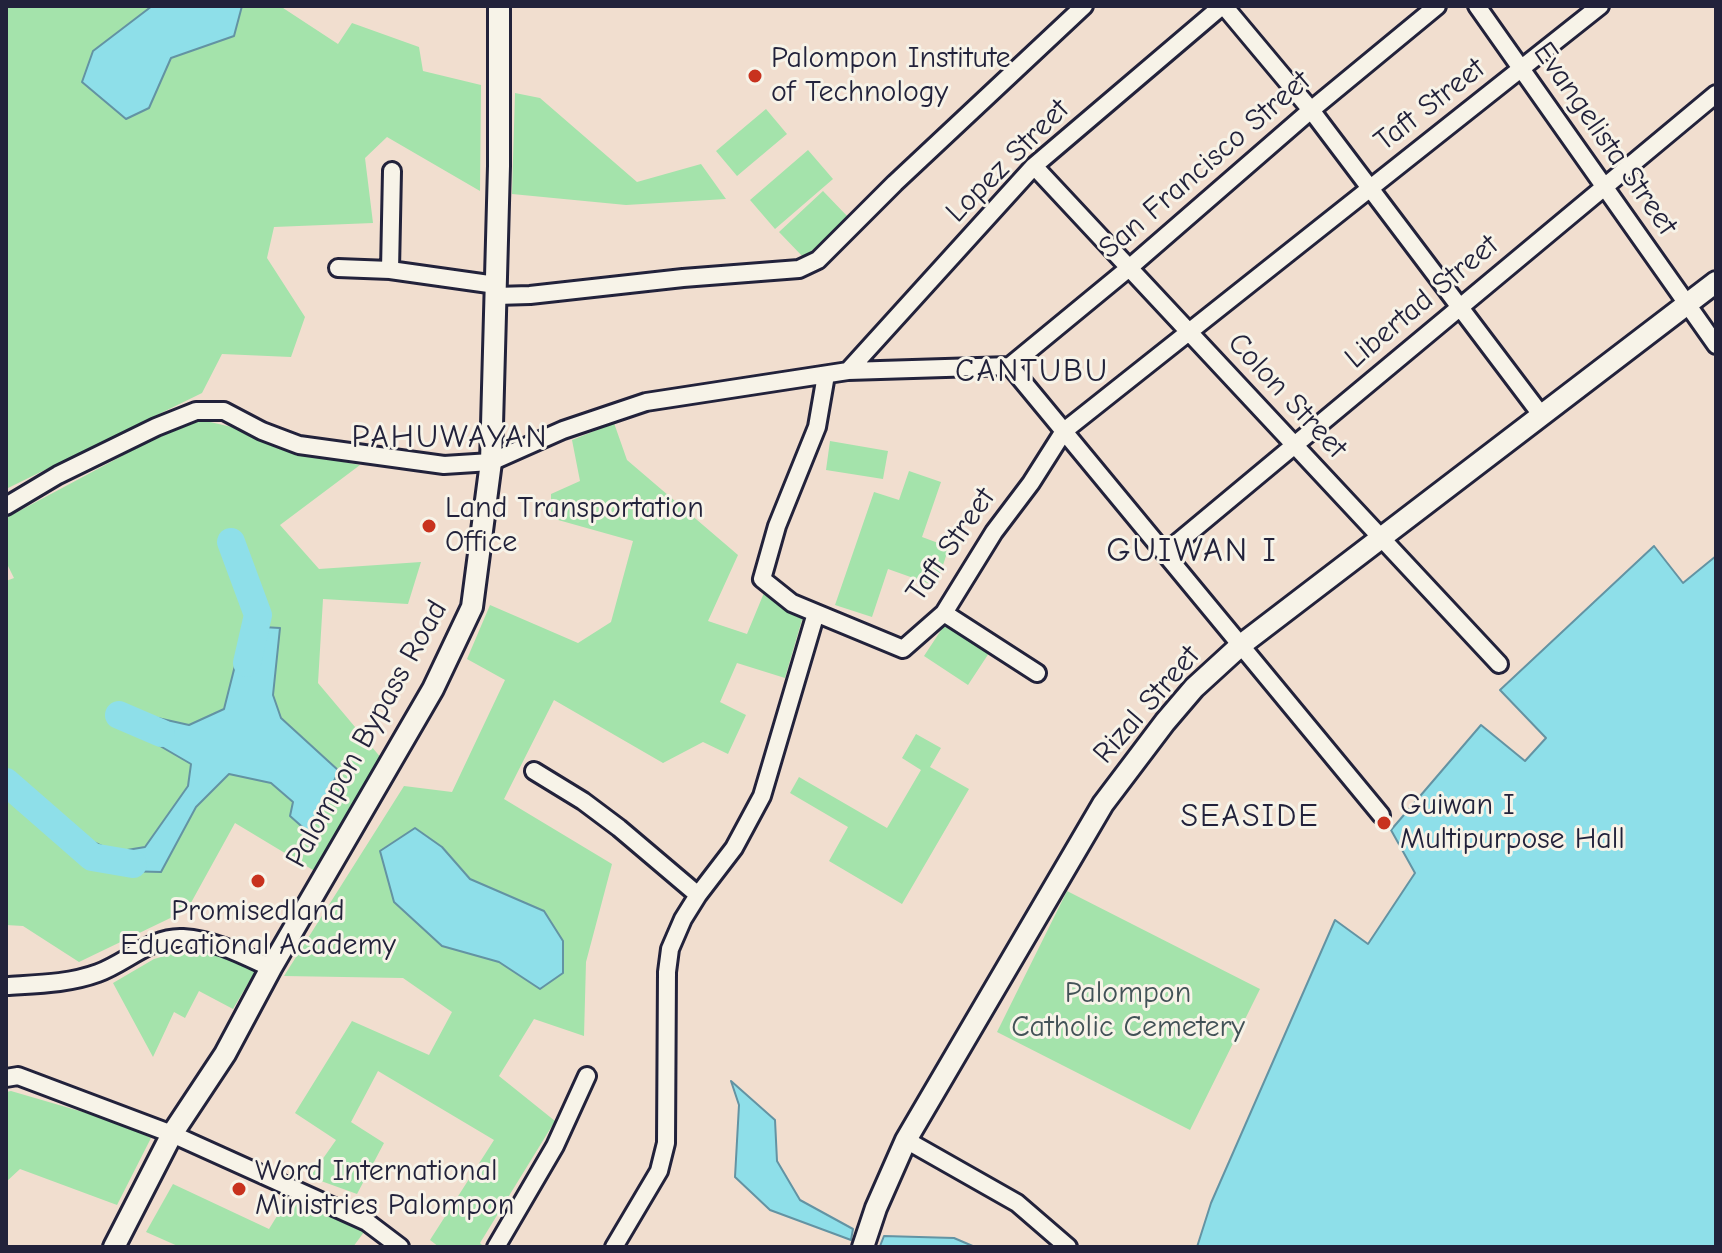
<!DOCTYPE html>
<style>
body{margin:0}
#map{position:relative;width:1722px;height:1253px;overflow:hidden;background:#f1decf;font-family:"Comic Neue",sans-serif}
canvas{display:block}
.frame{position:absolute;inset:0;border:8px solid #22223b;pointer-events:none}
</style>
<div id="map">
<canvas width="1722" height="1253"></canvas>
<div class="frame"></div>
</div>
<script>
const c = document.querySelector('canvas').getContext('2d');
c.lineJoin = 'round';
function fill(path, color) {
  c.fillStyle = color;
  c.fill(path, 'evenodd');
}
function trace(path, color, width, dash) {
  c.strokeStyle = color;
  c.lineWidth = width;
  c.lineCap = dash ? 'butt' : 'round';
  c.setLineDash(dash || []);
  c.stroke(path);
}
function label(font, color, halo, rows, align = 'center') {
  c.font = font + ' "Comic Neue",sans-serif';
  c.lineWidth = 6;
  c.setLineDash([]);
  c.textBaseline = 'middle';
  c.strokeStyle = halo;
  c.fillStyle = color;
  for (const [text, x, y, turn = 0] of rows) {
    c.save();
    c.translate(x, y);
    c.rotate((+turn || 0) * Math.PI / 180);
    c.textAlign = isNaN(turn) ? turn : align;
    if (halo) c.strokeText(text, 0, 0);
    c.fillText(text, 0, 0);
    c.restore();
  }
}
fill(new Path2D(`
 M6,6H152L149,108L170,58L234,36L242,6H280L338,44L352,23L419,47L423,71L481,85L480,191L387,137L365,158L373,223L274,227L267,258L305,317L291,357L222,354L202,393L6,489Z
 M515,93L540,98L637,182L701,164L726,199L626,205L512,194Z
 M766,109L787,134L737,176L716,151Z
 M808,150L833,179L775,229L750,200Z
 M823,191L848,217L804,258L779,232Z
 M193,418L236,428L312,456L360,465L280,525L319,569L421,562L408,604L323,599L318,683L382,759L318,873L235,823L187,910L79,962L23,926L6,925V581L14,578L6,562V518ZM245,626L279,628L273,695L281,719L338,771L309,831L290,816L293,802L271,783L229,774L196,807L161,872L123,871L70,845L76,834L115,852L145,848L188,786L192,764L124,725H189L224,709Z
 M614,423L627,460L738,555L708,621L747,634L766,588L804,613L785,678L737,663L720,702L746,715L728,754L703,742L663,763L554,700L504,799L612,864L586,962L584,1036L534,1019L499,1076L555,1121L480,1243L484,1247H439L430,1240L494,1140L378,1071L351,1122L384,1143L357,1194L310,1177L336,1140L295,1113L352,1021L429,1055L452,1012L403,978L284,976L404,786L452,792L505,680L467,659L490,605L578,643L611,622L633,541L551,518V494L580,481L572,440ZM442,847L470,879L540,989L499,962L442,946Z
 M830,441L888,451L883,479L826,470Z
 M909,471L941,482L922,537L949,547L936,586L888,569L872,617L835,605L874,492L899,500Z
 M947,621L991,650L968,685L924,656Z
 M916,734L941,748L930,767L969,789L902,904L829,861L848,827L790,793L799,777L887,828L921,770L902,758Z
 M1067,891L1260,989L1190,1130L997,1032Z
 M189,949L220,952L256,970L233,1009L199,991L185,1018L174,1012L153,1057L113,983L154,959Z
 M11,1091L124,1124L151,1138L117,1205L20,1169L6,1182V1092Z
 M173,1184L269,1229L290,1195L367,1228L353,1247H180L146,1232Z`), '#a4e3ab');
const water = new Path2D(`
 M152,6H242L234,36L171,58L149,108L126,119L82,82L93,51Z
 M1654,546L1683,583L1716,556V1247H1197L1211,1203L1335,920L1368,944L1415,873L1391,830L1481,725L1525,761L1546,738L1500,690Z
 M245,626L280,628L273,695L281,718L339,771L308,832L290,816L293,802L271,783L229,774L196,807L161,872L123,871L69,844L76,834L115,852L145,847L188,786L191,764L124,725L131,712L189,725L224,709Z
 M415,828L442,847L470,879L544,911L563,941V973L540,989L499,962L442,946L394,902L380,851Z
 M731,1081L775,1120L777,1161L800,1200L853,1229L851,1240L770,1210L735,1177L739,1105Z
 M884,1236L954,1238L975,1247L880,1246Z`);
fill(water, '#8edfe9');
trace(water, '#6393a3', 2);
trace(new Path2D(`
 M231,542L258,615L247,663
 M119,715L161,733
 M6,782L92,857L133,864`), '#8edfe9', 28);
const minor = new Path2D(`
 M1224,6L1311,110L1542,416
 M1477,6L1716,345
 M1034,166L1499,664
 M338,268L390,270L496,285
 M390,270L392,171
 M496,296L530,295L683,278L799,269L818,260L895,183L1084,6
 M1010,366L1381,815
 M1010,366L1129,268L1311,110L1437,6
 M848,371L1034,166L1222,6
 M6,506L58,475L156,427L196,411H224L262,431L299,445L444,465L491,462L563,430L646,402L848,371L1010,366
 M1165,553L1716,94
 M816,613L792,603L762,579L777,526L817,427L826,375
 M944,613L1037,673
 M534,771L583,801L619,828L698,895
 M6,986C37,984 68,984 98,973C126,963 152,936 183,938C215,940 243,955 271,968
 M6,1078L18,1076L172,1134L367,1222L400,1247
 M906,1140L1017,1203L1068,1247
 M496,1247L555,1146L587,1076
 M614,1247L659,1171L666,1143L667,972L670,949L683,919L698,895L734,848L762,796L816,613L903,649L944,613L994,532L1031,483L1064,431L1600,6`);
const major = new Path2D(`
 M114,1247L172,1134L225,1054L271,968L433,689L472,607L491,462L499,166V6
 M863,1247L876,1208L906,1140L1103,804L1165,722L1194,688L1241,645L1716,282`);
trace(minor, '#22223b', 22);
trace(major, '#22223b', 26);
trace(minor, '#f7f3e8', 16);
trace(major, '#f7f3e8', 20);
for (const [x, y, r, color] of [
 [755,76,8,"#c8321e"],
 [429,526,8,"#c8321e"],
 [1384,823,8,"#c8321e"],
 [258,881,8,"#c8321e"],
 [239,1189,8,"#c8321e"]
]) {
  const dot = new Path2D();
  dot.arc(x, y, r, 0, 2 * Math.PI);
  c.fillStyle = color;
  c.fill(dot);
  trace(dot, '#f7f3e8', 3);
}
label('30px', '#22223b', '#f7f3e8', [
 ["Palompon Institute",771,59],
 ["of Technology",771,93],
 ["Land Transportation",445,509],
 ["Office",445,543],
 ["Guiwan I",1400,806],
 ["Multipurpose Hall",1400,840],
 ["Promisedland",258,912,"center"],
 ["Educational Academy",258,946,"center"],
 ["Word International",255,1172],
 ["Ministries Palompon",255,1206]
], 'left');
label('30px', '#22223b', '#f7f3e8', [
 ["Taft Street",1430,105,-38],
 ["Evangelista Street",1605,139,55],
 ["Lopez Street",1008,161,-45],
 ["San Francisco Street",1205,165,-41],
 ["Libertad Street",1422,302,-40],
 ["Colon Street",1287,396,47],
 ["Taft Street",951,545,-55],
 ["Rizal Street",1147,705,-49],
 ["Palompon Bypass Road",367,734,-61]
]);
label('30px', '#425257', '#f7f3e8', [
 ["Palompon",1128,994],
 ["Catholic Cemetery",1128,1028]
]);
c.letterSpacing = '2px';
label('32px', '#22223b', '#f7f3e8', [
 ["CANTUBU",1032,372],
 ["PAHUWAYAN",450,438],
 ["SEASIDE",1250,817]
]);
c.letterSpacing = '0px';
c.letterSpacing = '2px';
label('34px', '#22223b', '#f7f3e8', [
 ["GUIWAN I",1192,551]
]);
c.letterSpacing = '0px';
</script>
